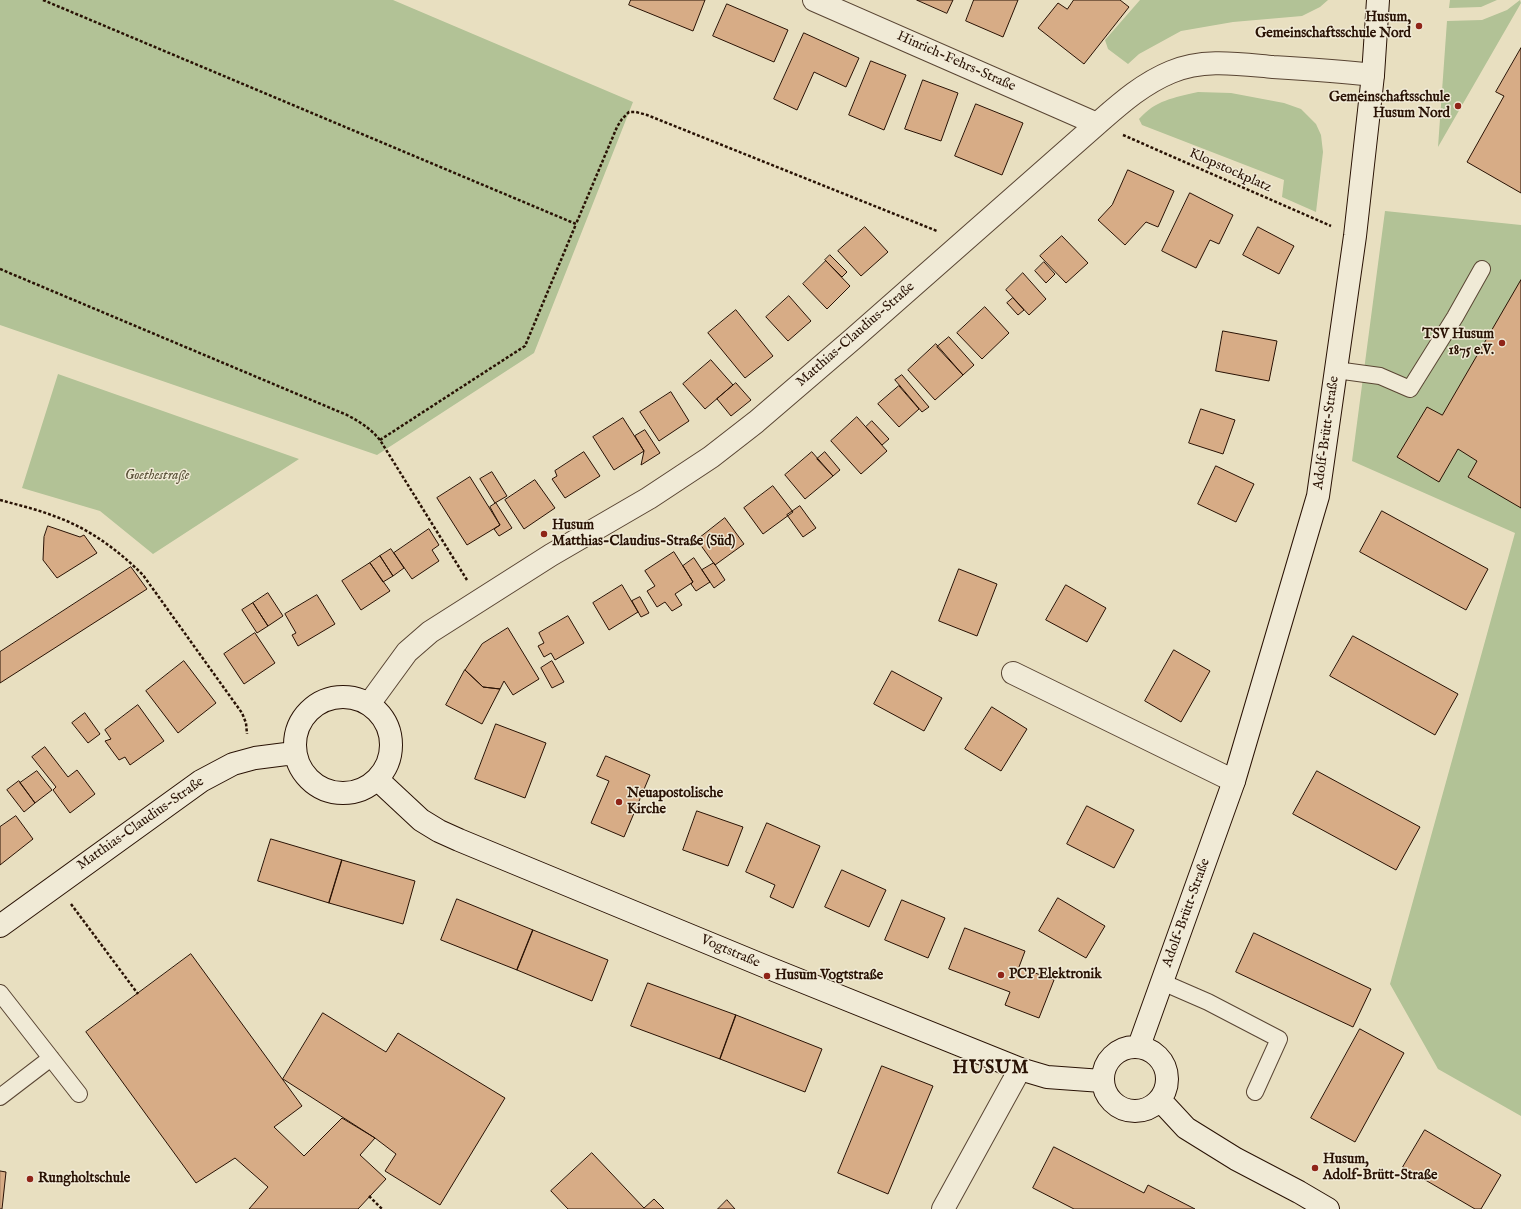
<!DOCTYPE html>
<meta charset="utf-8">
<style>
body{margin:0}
canvas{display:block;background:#e8dfc0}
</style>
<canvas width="1521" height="1209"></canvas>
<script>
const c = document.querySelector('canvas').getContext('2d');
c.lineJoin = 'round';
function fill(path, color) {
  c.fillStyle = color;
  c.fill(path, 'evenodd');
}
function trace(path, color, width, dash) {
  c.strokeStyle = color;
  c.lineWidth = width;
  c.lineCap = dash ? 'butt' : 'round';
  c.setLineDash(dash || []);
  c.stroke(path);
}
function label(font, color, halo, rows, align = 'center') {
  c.font = font + ' "IM FELL English",serif';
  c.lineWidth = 3;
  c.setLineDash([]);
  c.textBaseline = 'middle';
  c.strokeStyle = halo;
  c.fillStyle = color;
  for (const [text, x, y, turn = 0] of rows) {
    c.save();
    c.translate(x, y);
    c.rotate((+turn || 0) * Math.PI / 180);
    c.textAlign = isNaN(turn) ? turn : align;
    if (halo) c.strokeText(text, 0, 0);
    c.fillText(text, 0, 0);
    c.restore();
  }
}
fill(new Path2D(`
 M0,0H393L633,102L534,353L377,455L0,325Z
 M1140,0H1328L1320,7L1302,16L1233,22L1181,31L1139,54L1128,64L1108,49L1105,40Z
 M1450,0H1497L1481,7L1449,8Z
 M1520,0L1521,3L1438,147L1447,21L1482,20L1507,10Z
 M1198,92L1231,93L1284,103L1301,109L1316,124L1321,135L1323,152L1316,212L1282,197L1284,180L1142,125L1139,119C1156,100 1173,98 1198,92Z
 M1385,211L1521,225V1116L1438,1069L1390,984L1515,533L1352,461Z
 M58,374L299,459L153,554L100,511L22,488Z`), '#b2c296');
const building = new Path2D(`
 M631,0H705L693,31L629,5Z
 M917,0H953L947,13Z
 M974,0H1018L1003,37L966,21Z
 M1074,0H1120L1129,7L1084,64L1038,28L1058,3L1067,9Z
 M727,4L788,30L774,62L713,36Z
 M804,33L859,58L846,87L814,72L797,110L774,99Z
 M1521,48V193L1467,162L1504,96L1496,92Z
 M871,61L906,75L884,130L849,115Z
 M923,80L958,93L941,141L905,129Z
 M976,104L1023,123L1002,175L955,156Z
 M1128,170L1174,191L1158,227L1146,222L1125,245L1098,220L1112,205Z
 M1190,193L1233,215L1219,244L1210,240L1196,268L1162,251Z
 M865,227L888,252L861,276L838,251Z
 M1258,227L1294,246L1279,274L1243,255Z
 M1062,236L1088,263L1066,283L1040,256Z
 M830,255L847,272L842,277L825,260Z
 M826,261L850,286L827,309L803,284Z
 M1044,262L1055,274L1046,283L1035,271Z
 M1023,273L1046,299L1029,315L1006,290Z
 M1521,280V508L1468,477L1477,461L1458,449L1439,482L1397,457L1427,407L1442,415Z
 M789,296L811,321L788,341L766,317Z
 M1013,298L1024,310L1018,315L1007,303Z
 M985,307L1009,333L982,359L957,333Z
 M736,310L773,356L745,378L708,333Z
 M1223,331L1277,341L1269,381L1216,371Z
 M949,337L974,365L963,375L937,347Z
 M936,344L963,375L935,400L908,370Z
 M711,360L733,385L705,409L683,384Z
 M902,375L929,407L922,412L895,380Z
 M736,383L751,400L731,416L717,399Z
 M899,386L919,409L899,427L878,404Z
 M671,392L689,421L659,441L640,412Z
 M1201,409L1235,420L1223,454L1189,443Z
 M857,417L887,451L861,474L831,441Z
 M623,418L644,451L614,470L593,437Z
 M872,421L889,439L882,445L866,427Z
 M645,430L660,453L641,465L644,451L635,436Z
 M584,452L600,476L565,498L552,479L557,476L555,471Z
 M812,452L833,476L805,499L785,475Z
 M825,452L840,470L833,476L817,459Z
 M1216,466L1254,484L1236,522L1198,504Z
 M492,472L507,496L495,503L480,479Z
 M470,477L500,525L467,545L437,498Z
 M535,480L555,508L524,529L505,500Z
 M773,486L793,512L763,534L744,508Z
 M496,503L512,528L499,536L494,529L500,525L490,507Z
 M800,506L816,528L803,537L787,515Z
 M1382,511L1488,569L1466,610L1360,552Z
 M725,518L744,544L715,565L697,540Z
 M48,526L80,537L84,535L97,553L57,578L43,560L44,537Z
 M429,529L439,545L432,550L439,561L412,579L394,553Z
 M391,549L404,568L393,576L380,556Z
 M674,552L693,582L675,594L682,605L672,611L665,602L657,607L647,591L655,586L645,571Z
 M380,556L393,576L383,582L370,563Z
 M694,558L710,582L696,591L691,584L693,582L683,566Z
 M370,563L390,591L361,610L342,581Z
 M714,563L725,580L714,588L702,570Z
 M131,567L147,589L0,683V652Z
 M959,569L997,584L977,636L939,621Z
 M622,585L638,612L609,630L593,603Z
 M1066,585L1106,608L1087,642L1046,620Z
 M268,593L283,616L268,626L253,603Z
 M317,595L335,624L298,646L292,635L296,633L285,614Z
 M640,597L649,613L641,617L632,601Z
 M253,603L268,626L257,633L242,610Z
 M568,616L584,643L555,660L551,653L544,657L538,646L544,643L539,633Z
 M508,628L539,679L513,695L504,681L500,689L483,687L465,670L482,644Z
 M255,633L275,663L244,684L224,654Z
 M1353,636L1458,694L1435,735L1330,676Z
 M1174,650L1210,671L1181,722L1145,701Z
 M184,661L216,703L178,733L146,691Z
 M552,661L564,682L552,688L541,668Z
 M465,670L483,687L500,689L482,724L446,705Z
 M892,671L942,698L924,731L874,704Z
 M138,705L164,741L130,765L125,757L119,760L105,741L111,739L105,730Z
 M992,707L1027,729L1001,771L965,749Z
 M85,713L100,734L88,743L72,723Z
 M496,724L546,743L525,798L475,779Z
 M45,747L68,777L77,770L95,794L70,813L53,790L56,787L32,757Z
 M606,756L650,775L624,837L591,823L609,781L597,776Z
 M37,771L52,790L35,803L20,783Z
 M1317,771L1420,827L1396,870L1293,814Z
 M19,781L35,803L24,812L7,790Z
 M1087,806L1134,830L1114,868L1067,844Z
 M697,811L743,827L728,866L683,850Z
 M16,816L33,839L0,865V827Z
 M767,823L820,846L793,908L770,897L775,885L746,872Z
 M271,839L342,860L329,903L258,881Z
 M342,860L415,881L403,924L329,903Z
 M842,870L886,890L869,927L825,907Z
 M1058,898L1105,926L1086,958L1039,931Z
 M457,899L533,930L517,970L441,940Z
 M902,900L945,918L928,958L885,940Z
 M965,928L1025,951L1019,967L1054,980L1039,1018L1005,1005L1010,992L949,969Z
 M533,930L608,960L592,1001L517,970Z
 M1254,933L1371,989L1353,1027L1236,972Z
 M191,954L302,1106L274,1127L304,1156L342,1118L375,1138L360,1155L386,1179L358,1209H249L268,1187L235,1158L196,1183L86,1032Z
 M648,983L736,1015L720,1059L631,1026Z
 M323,1013L386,1052L398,1033L505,1098L440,1205L385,1171L396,1154L375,1138L283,1079Z
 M736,1015L822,1049L805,1092L720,1059Z
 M1360,1029L1404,1053L1355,1142L1311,1118Z
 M882,1066L933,1086L888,1194L838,1173Z
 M1425,1130L1501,1175L1481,1209H1475L1403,1167Z
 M1054,1147L1144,1193L1148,1185L1195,1209H1074L1033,1188Z
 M592,1153L644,1208L654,1199L664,1209H568L551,1191Z
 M0,1171L6,1172L2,1209H0Z
 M727,1200L735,1209H718Z`);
fill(building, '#d7ac86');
trace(building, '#291204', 1);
const lane = new Path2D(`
 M1336,370L1380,376L1410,389L1455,317L1482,269
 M1162,982L1208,1002L1279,1039L1255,1092
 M0,993L79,1094
 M0,1097L51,1058`);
const street = new Path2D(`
 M814,0L1097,124
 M1013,673L1234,781
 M369,704L407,652L430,632L551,555L649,498L711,457L756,422L854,338L1097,124C1120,104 1142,84 1171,72C1203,58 1240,64 1273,67C1307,69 1340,71 1373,75
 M943,1209L1020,1069`);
const secondary = new Path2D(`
 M295 745a48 48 0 1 1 96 0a48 48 0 1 1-96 0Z
 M377,779L421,820L439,831L459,840L764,966L1020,1069L1047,1077L1102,1081
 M0,926L201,781L233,764L255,758L294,753
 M1139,1046L1234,781L1318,496L1355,236L1373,75L1378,0
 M1103 1079a32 32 0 1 1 64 0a32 32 0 1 1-64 0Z
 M1160,1100L1186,1128L1236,1159L1299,1192L1328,1209`);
trace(lane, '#594533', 18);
trace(street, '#594533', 24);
trace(secondary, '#291204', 24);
trace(new Path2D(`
 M43,0L576,224L617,127L622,119L629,112H636L647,115L937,231
 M1123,135L1331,226
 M0,269L347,415C360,422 370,428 380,440L467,580
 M380,440L525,346L576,224
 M0,500C18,505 36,509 54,516C88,528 117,549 143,575L242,713L246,723L247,734
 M71,904L138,994
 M369,1196L382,1209`), '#291204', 2.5, [3, 2]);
trace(lane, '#f0ead6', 16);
trace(street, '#f0ead6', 22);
trace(secondary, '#f0ead6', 22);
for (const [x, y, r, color] of [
 [1419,26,4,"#8f2418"],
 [1458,106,4,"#8f2418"],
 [1502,343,4,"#8f2418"],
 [544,534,4,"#8f2418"],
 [619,802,4,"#8f2418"],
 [1001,975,4,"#8f2418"],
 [767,976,4,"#8f2418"],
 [1315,1168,4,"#8f2418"],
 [30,1179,4,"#8f2418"]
]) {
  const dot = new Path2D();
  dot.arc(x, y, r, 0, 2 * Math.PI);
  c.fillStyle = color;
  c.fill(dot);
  trace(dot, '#f0ead6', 1.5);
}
label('bold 14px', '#291204', '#f0ead6', [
 ["Husum,",1411,18,"right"],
 ["Gemeinschaftsschule Nord",1411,34,"right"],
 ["Gemeinschaftsschule",1450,98,"right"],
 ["Husum Nord",1450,114,"right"],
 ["TSV Husum",1494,335,"right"],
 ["1875 e.V.",1494,351,"right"],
 ["Husum",552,526],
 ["Matthias-Claudius-Straße (Süd)",552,542],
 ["Neuapostolische",627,794],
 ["Kirche",627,810],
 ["PCP Elektronik",1009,975],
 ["Husum Vogtstraße",775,976],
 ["Husum,",1323,1160],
 ["Adolf-Brütt-Straße",1323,1176],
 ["Rungholtschule",38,1179]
], 'left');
label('14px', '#291204', '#f0ead6', [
 ["Hinrich-Fehrs-Straße",956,62,24],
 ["Klopstockplatz",1230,171,24],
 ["Matthias-Claudius-Straße",856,335,-41],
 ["Adolf-Brütt-Straße",1327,433,-82],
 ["Matthias-Claudius-Straße",141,824,-35],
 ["Adolf-Brütt-Straße",1187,913,-70],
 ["Vogtstraße",730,952,23]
]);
label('italic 14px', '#595037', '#f0ead6', [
 ["Goethestraße",157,476]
]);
c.letterSpacing = '1px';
label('bold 18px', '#291204', '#f0ead6', [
 ["HUSUM",991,1069]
]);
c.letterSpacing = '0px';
</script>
